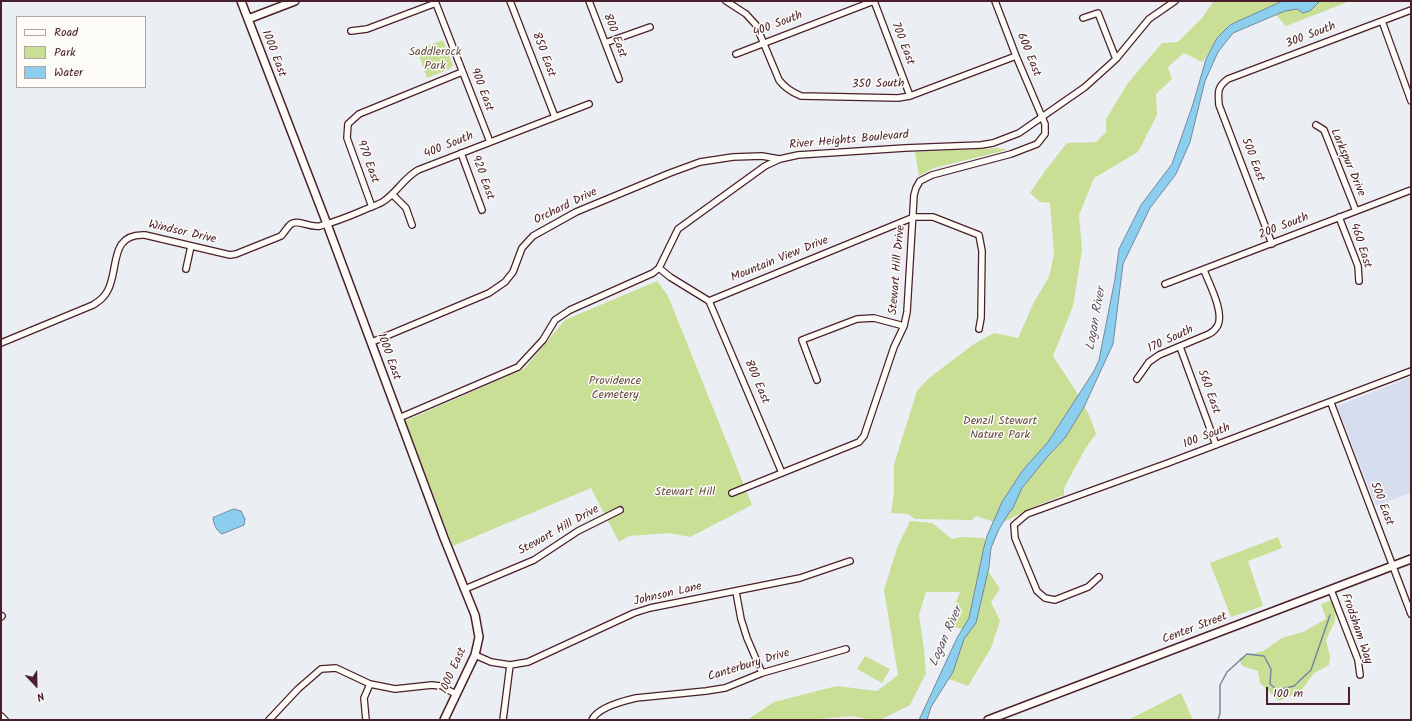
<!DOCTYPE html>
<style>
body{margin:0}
#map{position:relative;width:1412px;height:721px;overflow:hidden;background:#ebeef3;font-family:Kalam,sans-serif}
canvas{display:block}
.frame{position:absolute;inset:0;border:2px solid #4a1f2b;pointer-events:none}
.legend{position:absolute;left:16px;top:16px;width:130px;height:72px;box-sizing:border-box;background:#fdfcf7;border:1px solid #b5a4a5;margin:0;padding:5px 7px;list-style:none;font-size:12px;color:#4a1f2b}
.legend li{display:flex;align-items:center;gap:8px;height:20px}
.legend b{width:20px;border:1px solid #b5a4a5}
.north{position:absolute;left:16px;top:665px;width:40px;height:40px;-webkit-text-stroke:3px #fdfcf7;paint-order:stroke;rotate:158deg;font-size:11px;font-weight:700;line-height:16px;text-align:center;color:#4a1f2b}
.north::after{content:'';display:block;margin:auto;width:14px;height:18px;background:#4a1f2b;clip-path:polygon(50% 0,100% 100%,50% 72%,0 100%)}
.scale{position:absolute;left:1266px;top:687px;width:84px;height:18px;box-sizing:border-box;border:2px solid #4a1f2b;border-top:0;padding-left:5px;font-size:12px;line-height:14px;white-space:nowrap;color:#4a1f2b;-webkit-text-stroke:3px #fdfcf7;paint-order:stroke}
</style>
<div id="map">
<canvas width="1412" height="721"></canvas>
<div class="frame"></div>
<ul class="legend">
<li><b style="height:5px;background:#fdfcf7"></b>Road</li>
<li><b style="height:11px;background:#c9df95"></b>Park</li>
<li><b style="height:11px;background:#8cceee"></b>Water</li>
</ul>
<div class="north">N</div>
<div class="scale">100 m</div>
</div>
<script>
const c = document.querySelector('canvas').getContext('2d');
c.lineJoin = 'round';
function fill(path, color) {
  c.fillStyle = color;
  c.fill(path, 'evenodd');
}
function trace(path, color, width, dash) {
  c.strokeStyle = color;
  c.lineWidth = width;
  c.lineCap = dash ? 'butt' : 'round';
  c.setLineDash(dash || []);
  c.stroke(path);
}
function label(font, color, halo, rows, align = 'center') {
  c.font = font + ' Kalam,sans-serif';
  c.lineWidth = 3;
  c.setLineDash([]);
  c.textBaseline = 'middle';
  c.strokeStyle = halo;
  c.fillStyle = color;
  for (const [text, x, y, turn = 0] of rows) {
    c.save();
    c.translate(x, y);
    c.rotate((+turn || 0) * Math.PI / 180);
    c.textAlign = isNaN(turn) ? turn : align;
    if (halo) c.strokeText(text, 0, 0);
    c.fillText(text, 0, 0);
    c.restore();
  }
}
fill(new Path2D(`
 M1411,377V494L1410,493L1376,506L1337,406Z`), '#d5ddee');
fill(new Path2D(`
 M1214,1H1350L1286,26L1271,9L1229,25L1202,62L1184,53L1168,67L1172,79L1156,94L1157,115L1138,152L1094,178L1079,215L1082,250L1073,306L1053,356C1069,381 1088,406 1096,434L1085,449L1064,488V495L1031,508L1008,520L997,523L976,516L972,520L915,519L908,514L891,513L894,493V464L917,391L929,378L974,344L994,333L1018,338L1034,302L1049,277L1054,255L1050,203L1040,202L1030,193L1045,171L1067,143L1096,142L1106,132V119L1128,83L1162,43L1178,42L1202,18Z
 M443,40L453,65L450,69L427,78L417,50Z
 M997,148L1007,150L934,168L919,176L915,152Z
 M657,281L668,296L752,505L690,537L669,533L629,536L619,542L591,488L453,546L405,421L524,369L565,320Z
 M910,521L932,523L952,539L962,537L984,538L989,547L984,565L1000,589L991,602L1000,621L991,648L968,686L949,679L965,630L947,625L960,592H926L919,615L924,650L926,673L910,705L880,720H871L853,716L809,720H747L774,702L837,686L877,691L898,675L884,590L897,548Z
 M1278,537L1282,548L1248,561L1263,606L1231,617L1210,563Z
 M1332,600L1336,609L1335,621L1326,640L1330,657L1329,665L1314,673L1301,691L1279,701L1260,683L1258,671L1242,666L1239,658L1263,651L1282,638L1303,632L1326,619L1321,604Z
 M865,656L890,669L882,683L857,669Z
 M1181,693L1193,720H1128Z`), '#c9df95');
const water = new Path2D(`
 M1283,1H1320L1310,11L1303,13L1297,9L1285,11L1233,33L1218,52L1205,81L1190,142L1176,174L1150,208L1123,264L1113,344L1084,407L1065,438L1048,456L1022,488L1012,510L1010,511L999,529L991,548L989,567L976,623L964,639L953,672L931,707L927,720H919L957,638L969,618L984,547L987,536L1002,502L1023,470L1048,442L1094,371L1099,360L1115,279L1119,249L1141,205L1172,164L1193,104L1206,59L1217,38L1230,25Z
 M234,509L241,511L245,519L244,525L222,534C216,530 214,525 213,518Z`);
fill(water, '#8cceee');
trace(water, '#7288a0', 1);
trace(new Path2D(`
 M1218,720L1220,713V685L1227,672L1247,654L1264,656L1271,669L1270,684L1277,690L1294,686L1311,670L1330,615`), '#7288a0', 1.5);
const minor = new Path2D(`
 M435,1L490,142
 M510,1L555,117
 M589,1L619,79
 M726,1L746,14L756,25L779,80C785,88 791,92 801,96L898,98L910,96L1016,56
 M874,1L910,96
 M1083,18L1098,13L1116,59
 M1382,21L1411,101
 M351,31L367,29L436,3
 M605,43L650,27
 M736,54L874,1
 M1316,125L1324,130L1356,211
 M461,153L482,210
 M392,194L406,208L412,225
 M372,207L347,138L348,124L359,114L462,72
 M1339,217L1358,266L1359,281
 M1272,244L1219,105C1218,92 1217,87 1228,79L1411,10
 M659,268L670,277L709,301L914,217H933L979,235L982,251L981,318L979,329
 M186,269L191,246
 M1165,284L1411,190
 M709,301L782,473
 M372,342L489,293L505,282L513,272L522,248L533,236L576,212L670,173L700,162L733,157L762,156L779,159
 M1,343L93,305C99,301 104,298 108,290C119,269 109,233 145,235L230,255L236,254L281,236C285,232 287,227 291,224C298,219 309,228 320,226C335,222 350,216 364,210C370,207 378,205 384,201C397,192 404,178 418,170L589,104
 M1180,347L1216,445
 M1137,379L1149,362L1159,355L1209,334C1213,332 1216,329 1218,325C1224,311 1209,284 1204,270
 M817,380L802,340L857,319L874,318L904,326
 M1331,403L1411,614
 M399,418L518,367L543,340L555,320L570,310L653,273L659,268L678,229L765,166L780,159L798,155L905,148L981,145L993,143L1019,133L1085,87L1116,59L1149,19L1175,1
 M732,493L859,442L864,436L894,347L904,326L907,312L914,195L916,188L920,181L932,175L1011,154L1037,144L1045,134V124L1016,56L995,1
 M1099,577L1088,587L1055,600L1045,598L1037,591L1015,538L1014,525L1027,514L1168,463L1411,371
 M465,589L534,560L578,531L620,510
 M1331,590L1358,660L1360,675
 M736,592L741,619L747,638L762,673
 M1,617L2,616
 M475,655L491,662L510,665L528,662L634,613L650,608L800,578L850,561
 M1,716L5,720
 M269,720L298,689L321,669L336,668L370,684L395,689L432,685L440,686L456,694
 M366,720L364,698L370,684
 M503,720L510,665
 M592,720C597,708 623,701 636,698L706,691L725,688L762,673L846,649`);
const tertiary = new Path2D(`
 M241,1L327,224L444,538L475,615L479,637L475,655L444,720
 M248,19L295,1
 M988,720L1411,559`);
trace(minor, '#4a1f2b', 8);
trace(tertiary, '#4a1f2b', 10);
trace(minor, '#fdfcf7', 5.5);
trace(tertiary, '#fdfcf7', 7);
label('12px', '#4a1f2b', '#fdfcf7', [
 ["400 South",778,25,-21],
 ["800 East",614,36,69],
 ["300 South",1311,36,-21],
 ["700 East",902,44,69],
 ["1000 East",273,54,69],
 ["850 East",543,55,69],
 ["600 East",1028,55,68],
 ["350 South",878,85,-1],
 ["900 East",481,90,69],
 ["River Heights Boulevard",849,141,-5],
 ["400 South",449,146,-22],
 ["500 East",1252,160,69],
 ["970 East",367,162,70],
 ["Larkspur Drive",1347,163,67],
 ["920 East",482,178,70],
 ["Orchard Drive",566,207,-26],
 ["200 South",1284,227,-21],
 ["Windsor Drive",182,233,13],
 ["460 East",1360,246,72],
 ["Mountain View Drive",780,260,-22],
 ["Stewart Hill Drive",898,270,-85],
 ["170 South",1171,340,-25],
 ["1000 East",388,357,70],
 ["800 East",756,382,67],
 ["560 East",1208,392,70],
 ["100 South",1207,437,-21],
 ["500 East",1381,504,69],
 ["Stewart Hill Drive",559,531,-29],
 ["Johnson Lane",668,595,-13],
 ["Center Street",1195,629,-21],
 ["Frodsham Way",1356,629,71],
 ["Canterbury Drive",749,666,-17],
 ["1000 East",454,671,-66]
]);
label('12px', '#6a4f46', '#fdfcf7', [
 ["Saddlerock",435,53],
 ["Park",435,67],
 ["Providence",615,382],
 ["Cemetery",615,396],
 ["Denzil Stewart",1000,422],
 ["Nature Park",1000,436],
 ["Stewart Hill",685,493]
]);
label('italic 13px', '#5e5466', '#fdfcf7', [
 ["Logan River",1097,319,-80],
 ["Logan River",947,637,-66]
]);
</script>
